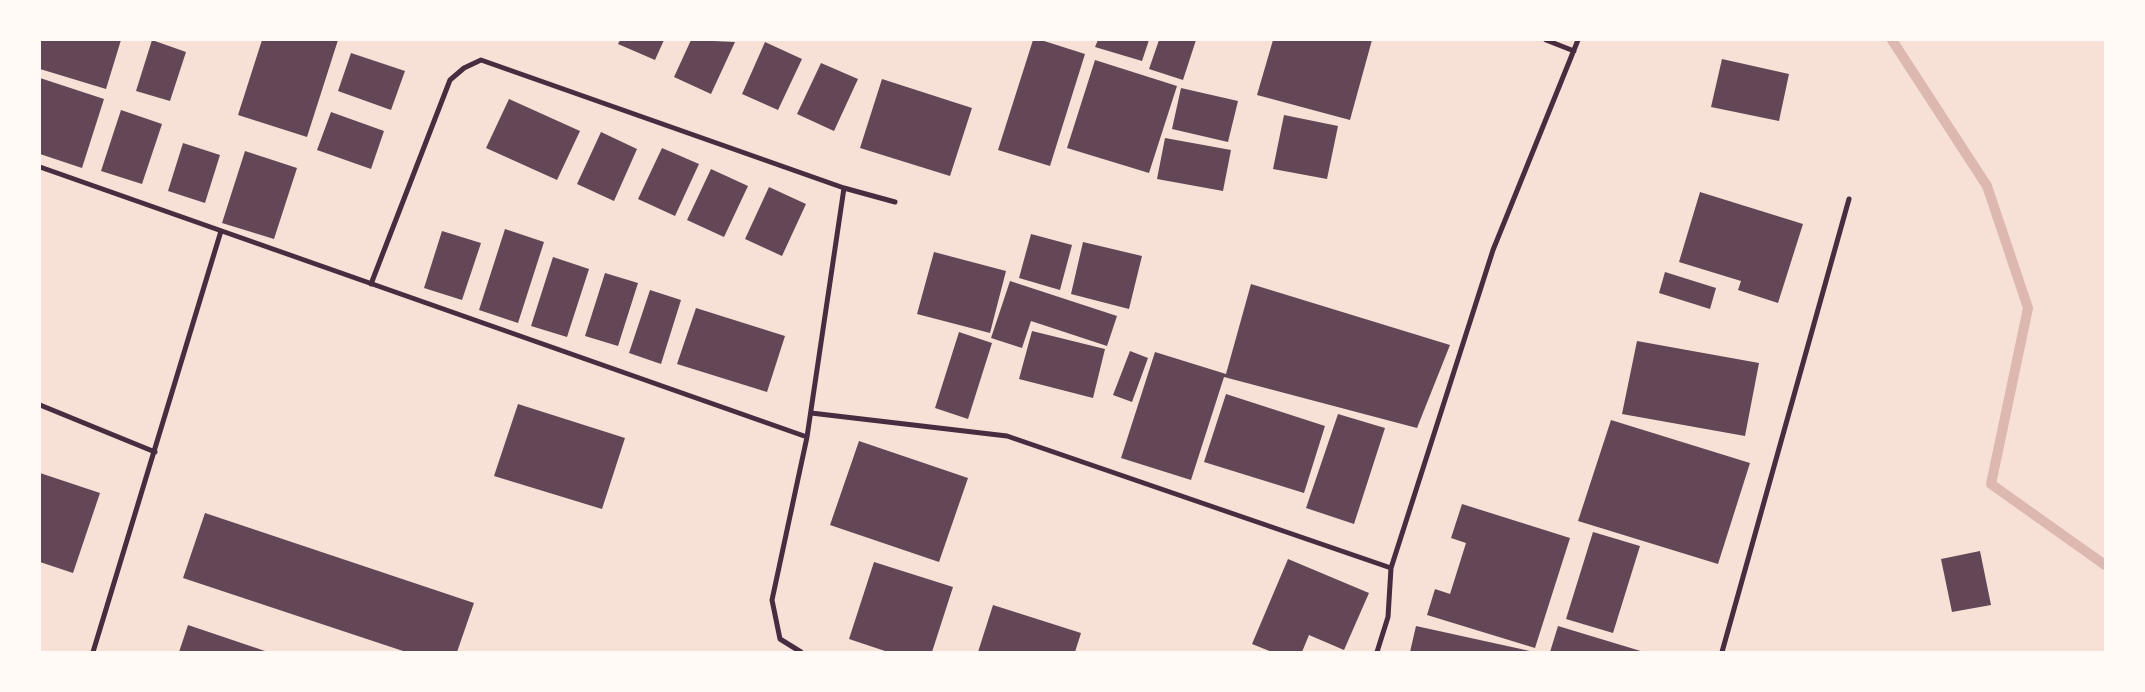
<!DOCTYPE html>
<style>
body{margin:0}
#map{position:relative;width:2145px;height:692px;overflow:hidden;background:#f7e1d7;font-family:Karla,sans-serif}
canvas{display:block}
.frame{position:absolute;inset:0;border:41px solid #fffaf5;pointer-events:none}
</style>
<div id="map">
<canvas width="2145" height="692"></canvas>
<div class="frame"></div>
</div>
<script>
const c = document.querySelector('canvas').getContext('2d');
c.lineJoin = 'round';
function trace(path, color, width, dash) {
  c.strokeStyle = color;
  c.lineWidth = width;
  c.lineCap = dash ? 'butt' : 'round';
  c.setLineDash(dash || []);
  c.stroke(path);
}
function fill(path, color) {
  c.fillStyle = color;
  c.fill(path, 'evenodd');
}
trace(new Path2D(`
 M1892,40L1987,186L2028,308L1991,484L2105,565`), '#dcb8b0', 10);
fill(new Path2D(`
 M40,40H121L106,89L40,69Z
 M152,40L186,52L170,101L136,91Z
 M262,40H338L307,137L238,115Z
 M620,40H664L655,60L618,44Z
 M691,40L735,42L711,94L674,77Z
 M1033,40H1041L1085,54L1050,166L998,150Z
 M1098,40H1149L1142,61L1095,47Z
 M1159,40H1196L1183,80L1149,69Z
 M1273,40H1372L1350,120L1257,95Z
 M765,42L802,59L778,110L742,94Z
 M351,53L405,71L391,110L338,91Z
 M1722,59L1789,74L1779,121L1711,107Z
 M1095,60L1177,86L1149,173L1067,148Z
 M821,63L858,79L834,131L797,114Z
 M40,78L104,99L82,168L40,154Z
 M882,79L972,108L950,176L860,148Z
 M1181,88L1238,101L1228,142L1172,129Z
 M509,99L580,131L557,180L486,148Z
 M121,110L162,124L142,184L101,171Z
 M331,112L384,131L371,169L317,150Z
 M1284,115L1338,126L1327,179L1273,169Z
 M601,132L637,149L614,201L577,184Z
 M1165,138L1231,150L1223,191L1157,179Z
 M183,143L220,155L205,203L168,191Z
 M662,148L699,164L675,216L638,199Z
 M245,151L297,168L274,239L222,223Z
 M711,169L748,186L724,237L687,220Z
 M769,187L806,204L782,256L745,239Z
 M1700,192L1803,224L1778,303L1738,290L1741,281L1679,262Z
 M505,229L544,242L518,323L479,310Z
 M442,231L481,243L462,300L424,288Z
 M1031,234L1072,245L1060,290L1019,278Z
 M1083,242L1142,256L1129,309L1071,294Z
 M934,252L1006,271L990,333L917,314Z
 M553,257L589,269L567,337L531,326Z
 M1665,272L1716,288L1710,309L1659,293Z
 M605,273L638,283L618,346L585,336Z
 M1010,281L1117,316L1107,346L1031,321L1022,348L991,338Z
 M1251,284L1450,345L1417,428L1224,377L1191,480L1121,458L1155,352L1226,374Z
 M650,290L681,300L661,364L629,353Z
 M696,308L785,336L767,392L677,364Z
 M1032,331L1105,349L1093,398L1019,379Z
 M959,332L992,343L968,419L935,408Z
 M1637,341L1759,363L1745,436L1622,414Z
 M1130,351L1148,358L1132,402L1113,395Z
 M1226,394L1325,426L1304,493L1204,462Z
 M518,404L625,438L602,509L494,476Z
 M1338,414L1385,428L1354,524L1306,508Z
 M1611,420L1750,463L1718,564L1578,521Z
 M859,441L968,478L939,562L830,525Z
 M40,473L100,493L73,573L40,562Z
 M1462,504L1570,538L1535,648L1427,615L1435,589L1450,594L1466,543L1451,538Z
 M205,513L474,603L457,652H406L183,578Z
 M1593,532L1640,546L1613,633L1566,619Z
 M1980,551L1991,605L1952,612L1941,559Z
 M1288,559L1369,593L1344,650L1309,635L1302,652H1272L1252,644Z
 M874,562L953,587L932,652H888L849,639Z
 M993,605L1081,633L1075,652H978Z
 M188,625L268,652H179Z
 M1416,626L1530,651V652H1410Z
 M1558,626L1644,652H1550Z`), '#644757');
trace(new Path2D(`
 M1546,40L1574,51
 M40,167L807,437
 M371,284L450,80L464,68L481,60L844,188L895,202
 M40,405L155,452
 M811,413L1007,436L1391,568L1388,617L1377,652
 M1391,568L1493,250L1578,40
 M93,652L221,231
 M801,652L780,639L772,600L807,437L844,188
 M1722,652L1849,199`), '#4a2c40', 5);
</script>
